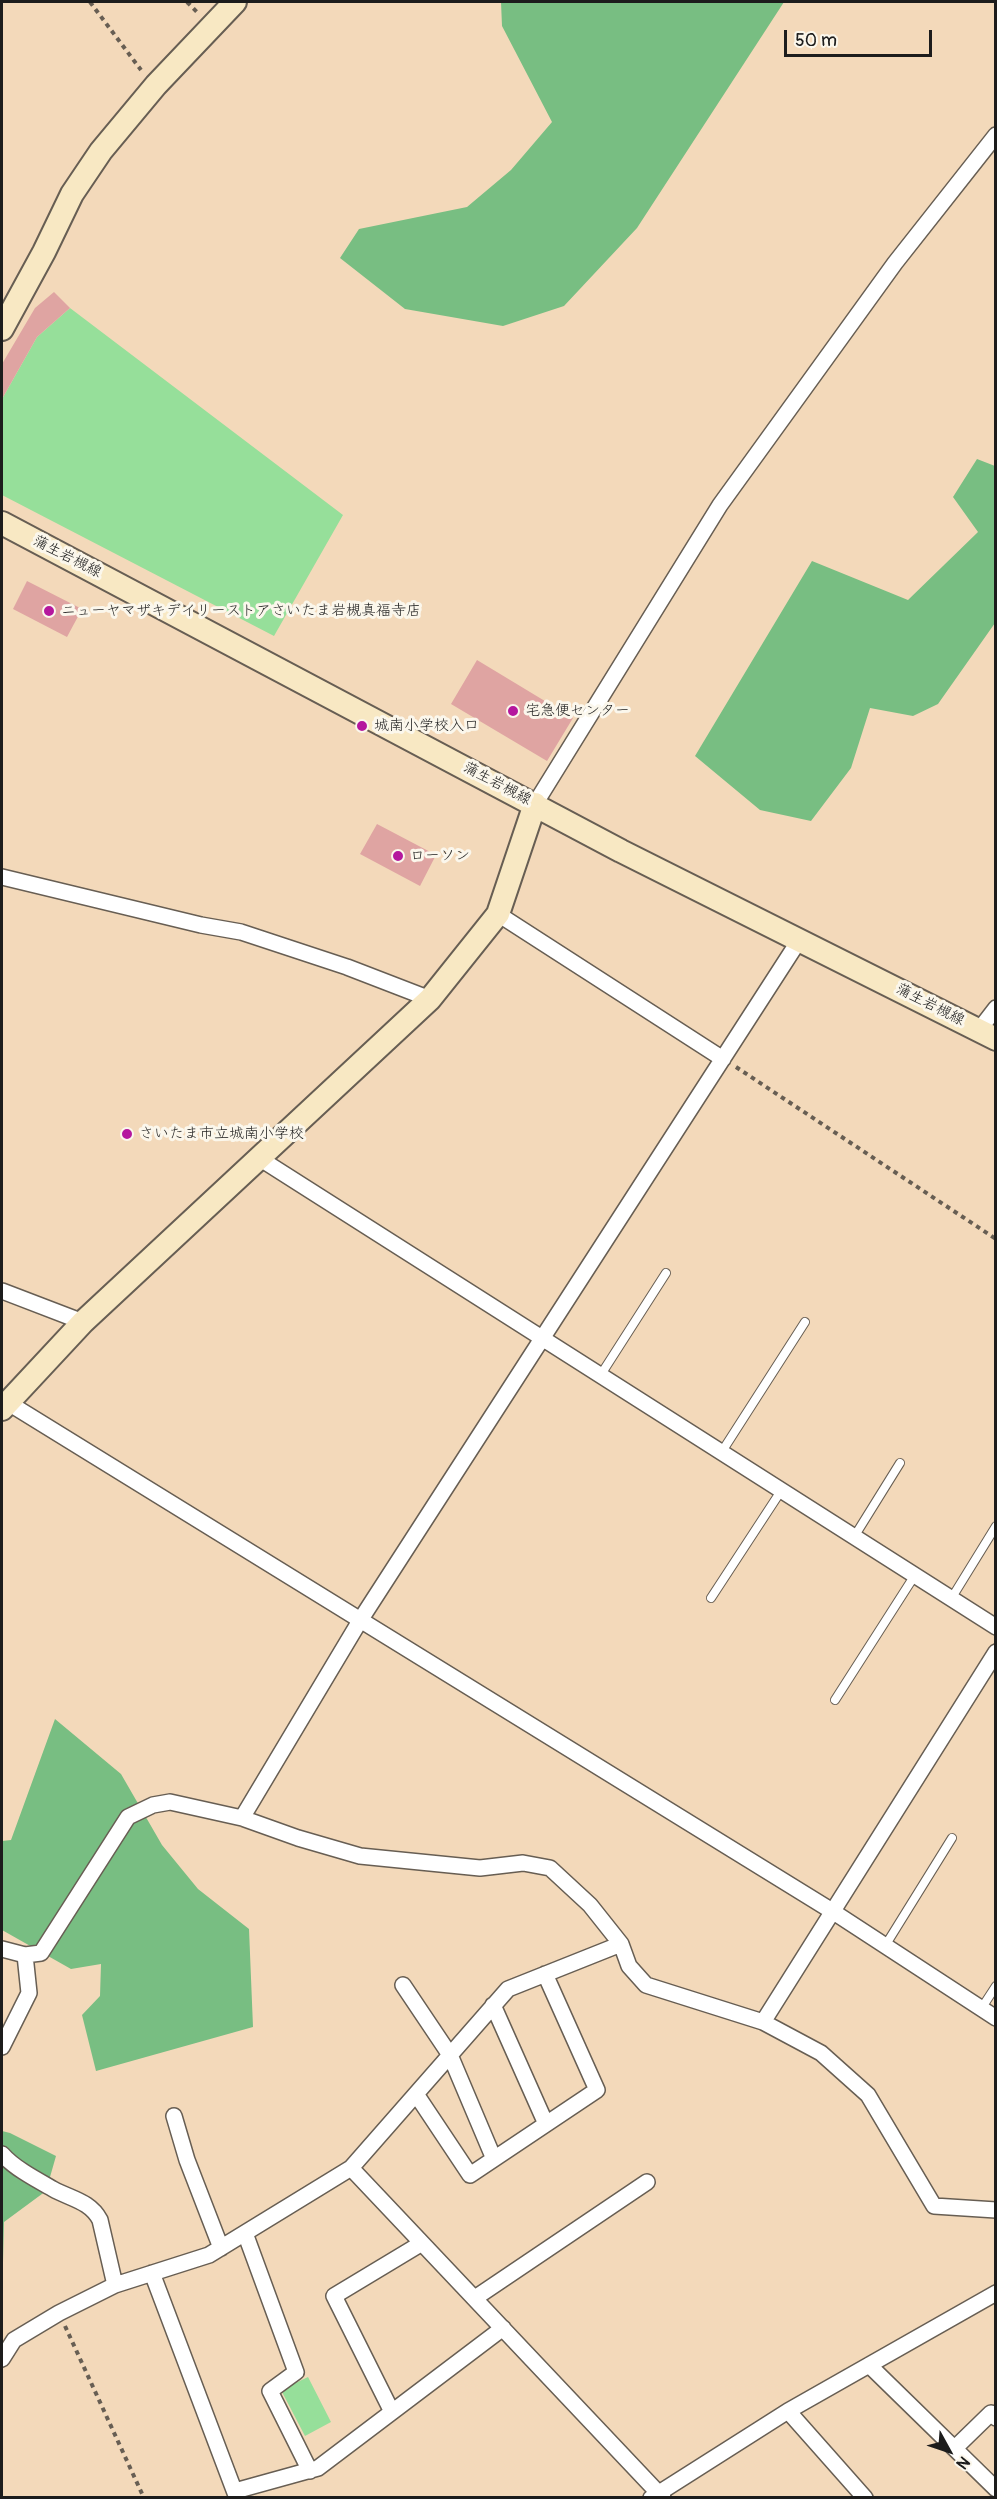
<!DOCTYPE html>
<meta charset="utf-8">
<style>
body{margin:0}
#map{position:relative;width:997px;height:2499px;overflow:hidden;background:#f3d9ba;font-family:Pangolin,sans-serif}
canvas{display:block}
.frame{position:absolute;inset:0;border:3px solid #1c1c1c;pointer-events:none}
.north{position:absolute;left:919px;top:2421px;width:60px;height:60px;-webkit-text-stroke:4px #fbf7ec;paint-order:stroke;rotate:130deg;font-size:16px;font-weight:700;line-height:24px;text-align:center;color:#1c1c1c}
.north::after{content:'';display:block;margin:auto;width:21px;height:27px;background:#1c1c1c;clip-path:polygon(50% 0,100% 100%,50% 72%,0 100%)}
.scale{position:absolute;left:784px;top:30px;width:148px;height:27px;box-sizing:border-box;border:3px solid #1c1c1c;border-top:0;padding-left:8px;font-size:18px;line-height:21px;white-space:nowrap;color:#1c1c1c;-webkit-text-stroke:4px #fbf7ec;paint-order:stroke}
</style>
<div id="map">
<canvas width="997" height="2499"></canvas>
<div class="frame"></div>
<div class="north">N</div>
<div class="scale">50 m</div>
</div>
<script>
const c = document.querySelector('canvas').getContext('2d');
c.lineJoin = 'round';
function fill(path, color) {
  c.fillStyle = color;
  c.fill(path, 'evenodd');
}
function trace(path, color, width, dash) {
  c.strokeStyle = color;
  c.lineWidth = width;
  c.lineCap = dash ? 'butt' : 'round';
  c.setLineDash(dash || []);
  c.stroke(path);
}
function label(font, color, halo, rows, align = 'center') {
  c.font = font + ' Pangolin,"Klee One",sans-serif';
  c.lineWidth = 6;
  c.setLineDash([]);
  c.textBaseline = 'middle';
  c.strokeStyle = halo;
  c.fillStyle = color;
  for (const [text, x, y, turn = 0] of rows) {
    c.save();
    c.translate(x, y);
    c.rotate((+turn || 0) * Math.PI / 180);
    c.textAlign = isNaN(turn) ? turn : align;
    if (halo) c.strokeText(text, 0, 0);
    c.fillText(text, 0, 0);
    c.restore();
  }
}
fill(new Path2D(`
 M70,308L343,515L274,636L2,495V399L37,337Z
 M308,2377L331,2422L305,2436L281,2390Z`), '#96df9a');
fill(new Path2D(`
 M501,2H784L637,228L564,306L503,326L405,309L340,258L359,229L467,207L511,170L552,122L502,26Z
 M977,459L995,466V623L938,704L913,716L870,708L851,768L811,821L760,810L695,756L812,561L908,600L978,532L953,497Z
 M55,1719L121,1774L162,1845L198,1889L249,1929L253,2027L96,2071L82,2015L100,1996L101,1964L71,1969L2,1930V1841L11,1840Z
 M2,2131L10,2133L56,2156L46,2191L4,2222L2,2303Z`), '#78be82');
fill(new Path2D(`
 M54,292L70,308L37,337L2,399V364L35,308Z
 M27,581L82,609L67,637L13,609Z
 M477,660L573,718L547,761L451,704Z
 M377,824L436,855L420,886L360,854Z`), '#dfa4a2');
const lane = new Path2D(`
 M600,1376L666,1273
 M721,1453L805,1322
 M854,1537L900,1463
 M711,1598L781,1491
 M951,1599L996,1526
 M835,1700L915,1575
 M885,1946L952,1838
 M981,2009L996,1986`);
const street = new Path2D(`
 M535,804L720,505L895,263L996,135
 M2,877L201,925L241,932L347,967L430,999
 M498,914L723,1059
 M979,1030L996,1008
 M259,1158L996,1627
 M2,1291L83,1322
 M7,1402L832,1911L996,2018
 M242,1818L361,1619L800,939
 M2,1949L25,1955L41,1953L128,1817L153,1805L170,1802L242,1818L298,1838L360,1856L480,1868L523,1863L550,1868L590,1905L621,1944L629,1966L646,1985L763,2022L821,2053L868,2095L934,2206L996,2210
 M403,1985L450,2055L494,2159
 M493,2005L546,2124
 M763,2022L996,1652
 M2,2047L29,1993L25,1955
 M416,2094L470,2175L597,2090L545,1974
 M174,2116L187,2160L221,2248
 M2,2154C14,2168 37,2180 53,2189C71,2199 90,2201 100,2220L115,2285
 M351,2168L663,2498
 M245,2233L296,2372L270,2391L310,2471
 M152,2273L237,2498
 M475,2298L647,2182
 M2,2359L14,2340L59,2313L115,2285L209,2255L351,2168L508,1989L621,1944
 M869,2365L996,2489
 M788,2411L865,2498
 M392,2412L334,2296L422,2243
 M955,2448L991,2413L996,2418
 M235,2491L318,2468L503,2328
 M651,2498L788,2411L996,2293`);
const secondary = new Path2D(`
 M2,329L44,252L72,194L101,151L156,85L235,2
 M2,523L621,851L996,1039
 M2,1409L83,1322L430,999L498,914L535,804`);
trace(lane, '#675e53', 10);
trace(street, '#675e53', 18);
trace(secondary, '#675e53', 26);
trace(new Path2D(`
 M90,2L141,70
 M187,2L199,14
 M736,1067L996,1239
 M65,2326L144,2498`), '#675e53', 4, [4.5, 4.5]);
trace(lane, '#fff', 8);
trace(street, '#fff', 15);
trace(secondary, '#f8e8c3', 22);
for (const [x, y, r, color] of [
 [49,611,6,"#b5179e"],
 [513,711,6,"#b5179e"],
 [362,726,6,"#b5179e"],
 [398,856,6,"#b5179e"],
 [127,1134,6,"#b5179e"]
]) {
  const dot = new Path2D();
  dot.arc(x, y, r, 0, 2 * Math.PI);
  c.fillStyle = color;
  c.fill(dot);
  trace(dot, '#fbf7ec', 2);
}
label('15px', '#1c1c1c', '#fbf7ec', [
 ["蒲生岩槻線",67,557,27],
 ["蒲生岩槻線",497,784,28],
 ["蒲生岩槻線",930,1005,27]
]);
label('15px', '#1c1c1c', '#fbf7ec', [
 ["ニューヤマザキデイリーストアさいたま岩槻真福寺店",61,611],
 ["宅急便センター",525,711],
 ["城南小学校入口",374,726],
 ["ローソン",410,856],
 ["さいたま市立城南小学校",139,1134]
], 'left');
</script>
